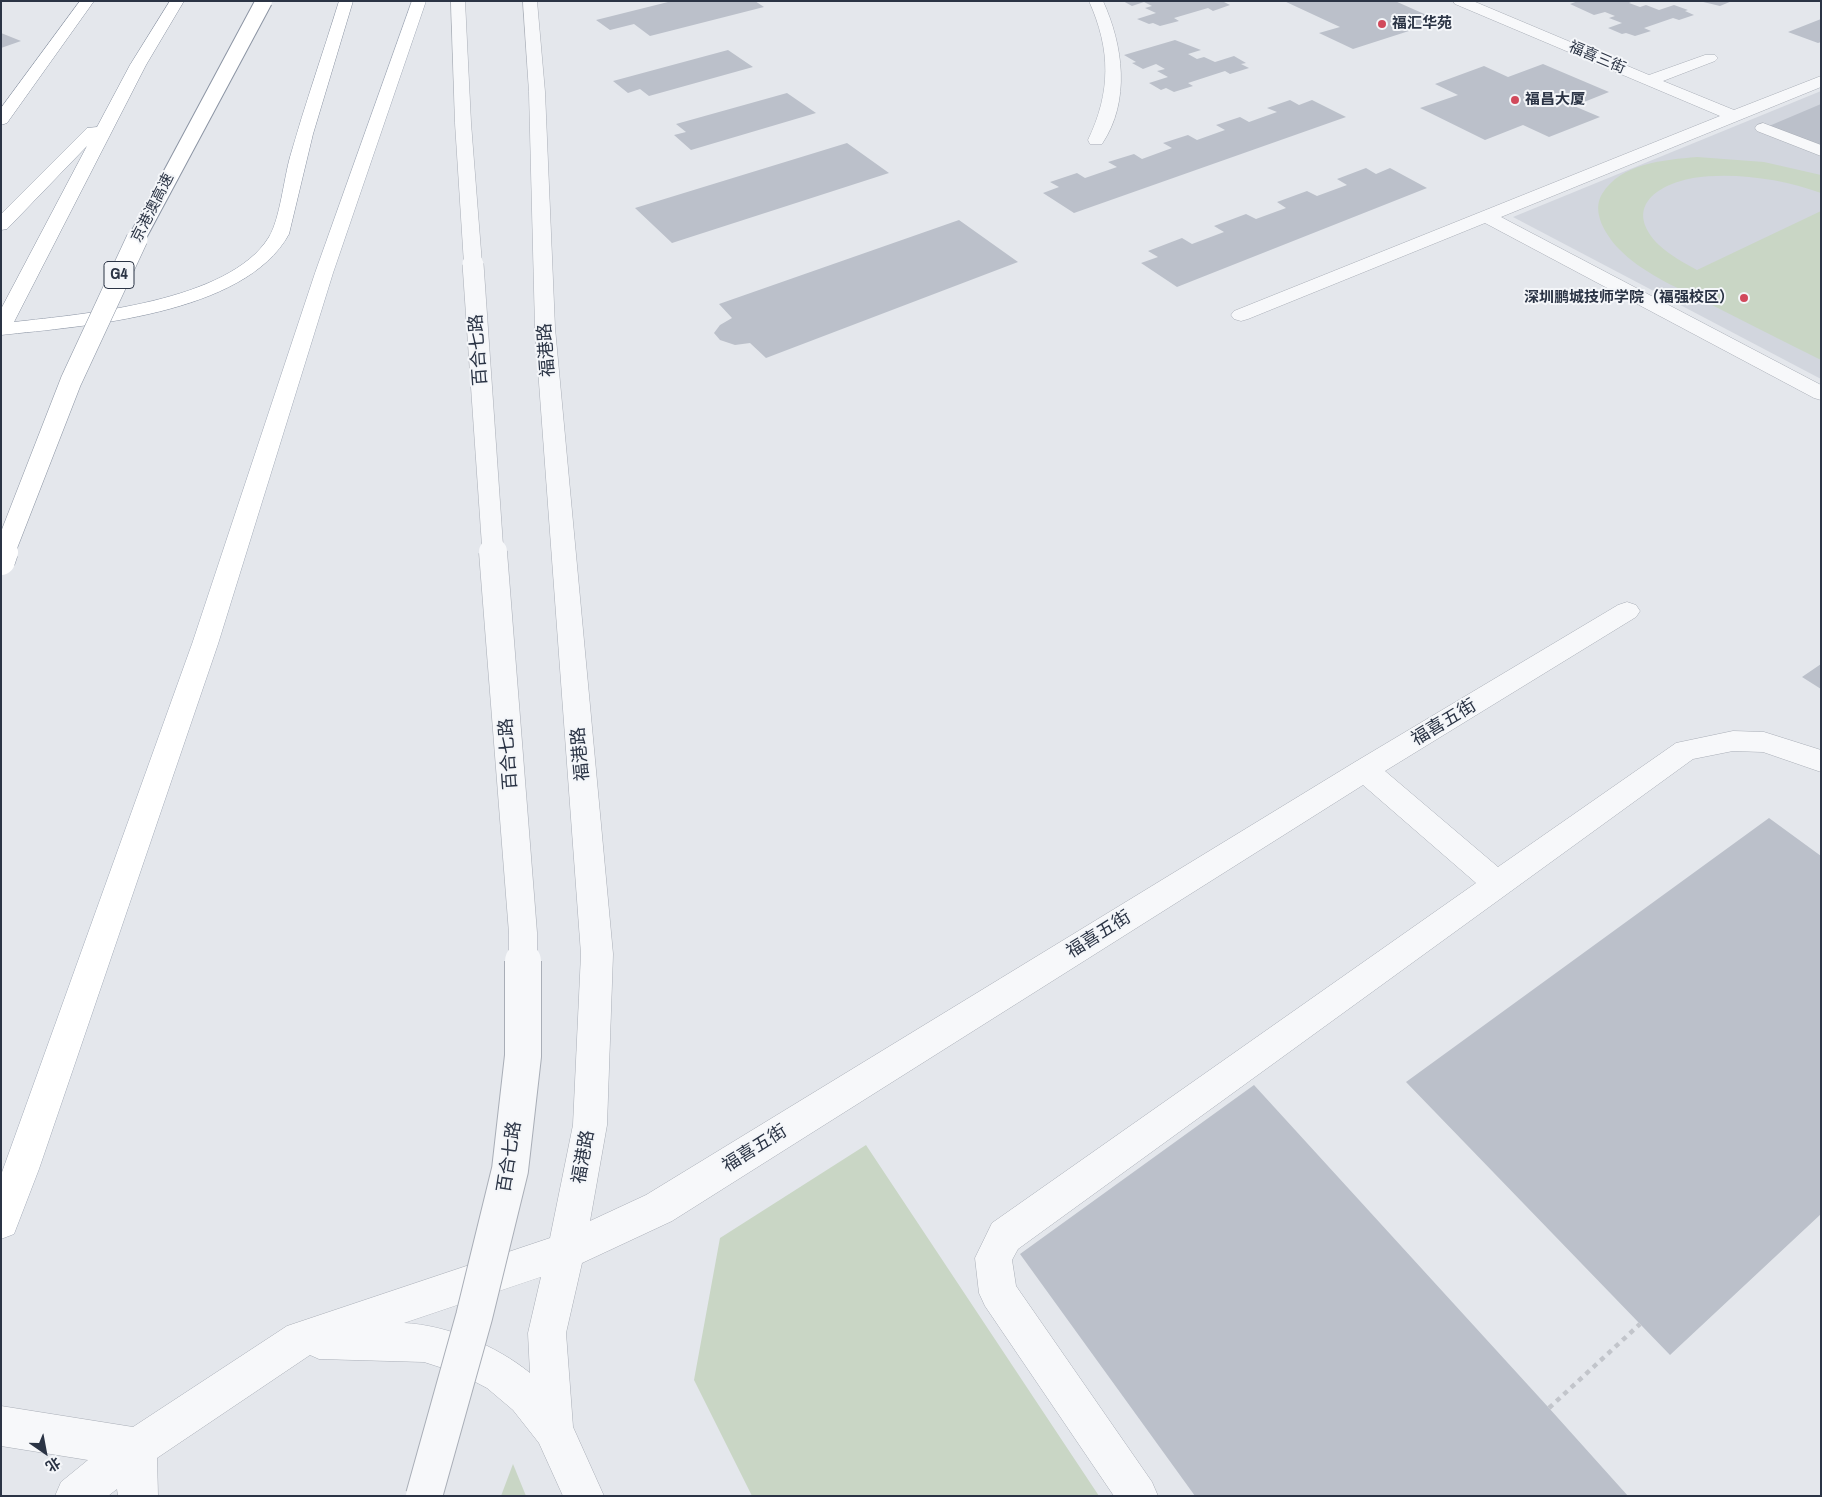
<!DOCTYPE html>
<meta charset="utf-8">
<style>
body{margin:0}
#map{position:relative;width:1822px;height:1497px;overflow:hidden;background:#e4e7ec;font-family:"Archivo Narrow","Noto Sans SC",sans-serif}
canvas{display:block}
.frame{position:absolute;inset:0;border:2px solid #2b3445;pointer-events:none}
.north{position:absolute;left:20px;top:1427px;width:50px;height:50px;-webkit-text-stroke:4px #f4f6f9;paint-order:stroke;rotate:147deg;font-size:14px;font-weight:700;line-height:20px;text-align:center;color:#2b3445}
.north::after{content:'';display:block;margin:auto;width:18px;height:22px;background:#2b3445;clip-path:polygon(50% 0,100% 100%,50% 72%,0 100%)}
</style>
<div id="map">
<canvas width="1822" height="1497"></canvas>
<div class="frame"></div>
<div class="north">北</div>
</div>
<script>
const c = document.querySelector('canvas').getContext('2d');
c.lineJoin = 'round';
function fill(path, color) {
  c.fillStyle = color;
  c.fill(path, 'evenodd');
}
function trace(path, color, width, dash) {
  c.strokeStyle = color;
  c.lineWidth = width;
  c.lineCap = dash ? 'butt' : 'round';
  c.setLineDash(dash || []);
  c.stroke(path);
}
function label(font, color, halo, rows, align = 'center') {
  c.font = font + ' "Archivo Narrow","Noto Sans SC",sans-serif';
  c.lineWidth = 4;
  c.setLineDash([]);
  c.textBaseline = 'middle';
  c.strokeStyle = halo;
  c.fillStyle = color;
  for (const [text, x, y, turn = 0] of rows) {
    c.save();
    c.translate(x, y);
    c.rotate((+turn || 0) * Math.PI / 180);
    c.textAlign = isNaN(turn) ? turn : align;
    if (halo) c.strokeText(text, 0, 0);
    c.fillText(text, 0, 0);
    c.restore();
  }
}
fill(new Path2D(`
 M1821,91V379L1513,217Z`), '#d2d6de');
fill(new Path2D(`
 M1697,157L1764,162L1821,175V193C1782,179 1734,172 1693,178C1655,185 1623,209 1659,245C1670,255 1684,263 1697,270L1821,211V360C1782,341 1744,321 1706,302C1676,287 1642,273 1618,248C1606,235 1591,212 1602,194C1621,163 1664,160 1697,157Z
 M866,1145L1099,1496H752L694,1380L720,1238Z
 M513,1464L526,1496H501Z`), '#c9d6c5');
fill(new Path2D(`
 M672,1H755L764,7L650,36L634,24L610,30L596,20Z
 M1123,1H1222L1230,5L1213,11L1208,8L1174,18L1179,21L1160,26L1153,23L1149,24L1137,19L1156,13L1145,8L1152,6L1144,2L1132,6Z
 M1284,1H1395L1440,21L1353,49L1319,33L1340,27Z
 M1578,1H1633L1629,3L1640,7L1646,5L1659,10L1674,5L1688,10L1685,11L1694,15L1679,20L1673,18L1644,28L1651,31L1635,36L1626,33L1622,34L1608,28L1622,23L1609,18L1615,16L1605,12L1594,15L1570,4Z
 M1699,1H1732L1720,6Z
 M1821,19V42L1818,43L1788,32Z
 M1,33L21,41L1,48Z
 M1175,40L1201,50L1188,54L1197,59L1204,57L1215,62L1234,56L1246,63L1241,64L1249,68L1230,74L1225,71L1188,83L1193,86L1174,92L1166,88L1161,90L1149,83L1168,77L1157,71L1165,69L1156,64L1143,69L1132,63L1136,62L1124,55Z
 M728,50L753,67L649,96L640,89L628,93L613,81Z
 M1543,64L1609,92L1574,106L1600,117L1549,137L1523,125L1485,140L1420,108L1458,95L1435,84L1484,66L1508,77Z
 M787,93L816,113L691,150L674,135L686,132L676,124Z
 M1290,100L1299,105L1312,100L1346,117L1074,213L1043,193L1059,187L1050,182L1077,173L1085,178L1117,167L1108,162L1134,154L1142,159L1172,148L1163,143L1188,135L1197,140L1225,130L1216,125L1240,117L1249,122L1277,112L1267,108Z
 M1821,104V148L1769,126Z
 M847,143L889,173L672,243L635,208Z
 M1366,168L1376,174L1390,168L1427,188L1177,287L1141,263L1158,257L1148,251L1182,238L1192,244L1224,232L1214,226L1246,214L1256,219L1286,208L1277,202L1307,191L1317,196L1347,185L1337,179Z
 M959,220L1018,262L766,358L750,343L735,345L720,340L714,333L720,325L732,318L719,304Z
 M1821,664V689L1802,677Z
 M1769,818L1821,856V1214L1670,1355L1406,1082Z
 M1254,1085L1549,1408L1628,1496H1195L1020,1254Z`), '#bbc0ca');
const minor = new Path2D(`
 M451,1H465L471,123L482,264L480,268L473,270L466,268L464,264L455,123Z
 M523,1H537L545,92L555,328L613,954L607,1125L590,1221L646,1195L1355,762L1618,605L1627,602L1636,605L1640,611L1636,617L1385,771L1498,867L1676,743L1733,731L1764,732L1821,750V772L1763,752L1733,751L1693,759L1018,1249L1012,1260L1016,1286L1152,1482L1158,1496H1114L985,1306L979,1293L975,1258L992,1223L1476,883L1363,785L672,1221L582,1263L566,1333L573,1427L604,1496H563L539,1443L513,1410L487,1388L458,1373L424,1362L319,1359L310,1355L157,1458L158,1496H118L117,1489L108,1496H55L61,1482L88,1460L1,1446V1406L133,1427L287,1326L550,1238L573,1125L581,954L535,328L529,92ZM541,1277L528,1333L530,1373C497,1346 447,1325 404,1323Z
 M1089,1H1103C1123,45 1131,101 1102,144H1090L1088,140C1111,92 1111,50 1089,1Z
 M1453,1H1473L1649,75L1705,55H1715L1718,58L1715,61L1663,81L1734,110L1821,76V87L1501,217L1821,385V400L1814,398L1485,223L1248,319L1241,321L1234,319L1231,315L1234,311L1720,116L1455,4Z
 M1763,123L1821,145V156L1757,131L1755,128L1757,125Z`);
const major = new Path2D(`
 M412,1H426L333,273L218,644L39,1169L14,1234L1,1239V1175L192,644L315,273Z`);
const highway = new Path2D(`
 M80,1H94L7,123L1,125V108Z
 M170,1H184L146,65L14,322C84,314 229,302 269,237C280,219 284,178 290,157C305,104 323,53 339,1H353L313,134L289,234C245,315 84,326 1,335V309L87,146L7,229L1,230V214L87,128L97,127L130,65Z`);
trace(minor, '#a9aeb7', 1);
trace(major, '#a3abb8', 1);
trace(highway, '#8b94a3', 1);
trace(new Path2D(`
 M1549,1408L1640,1324`), '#c2c5cb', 4.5, [5, 5]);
fill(minor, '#f7f8fa');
fill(major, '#fff');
fill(highway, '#fff');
const minorBridgeFar2 = new Path2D(`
 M473,264L493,553`);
const minorBridgeFar1 = new Path2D(`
 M493,552L523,933V963`);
const minorBridge = new Path2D(`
 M424,1496L474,1317L510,1170L523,1056V961`);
const highwayBridgeFar2 = new Path2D(`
 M136,240L264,1`);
const highwayBridgeFar1 = new Path2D(`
 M4,553L71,381L137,239`);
const highwayBridge = new Path2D(`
 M1,561L4,552`);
trace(minorBridgeFar2, '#a9aeb7', 22, []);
trace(minorBridgeFar1, '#a9aeb7', 29, []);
trace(minorBridge, '#a9aeb7', 38, []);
trace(highwayBridgeFar2, '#8b94a3', 18, []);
trace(highwayBridgeFar1, '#8b94a3', 22, []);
trace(highwayBridge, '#8b94a3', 29, []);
trace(minorBridgeFar2, '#f7f8fa', 21);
trace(minorBridgeFar1, '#f7f8fa', 28);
trace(minorBridge, '#f7f8fa', 36);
trace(highwayBridgeFar2, '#fff', 16);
trace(highwayBridgeFar1, '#fff', 21);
trace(highwayBridge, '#fff', 28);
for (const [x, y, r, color] of [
 [1382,24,5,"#d1495b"],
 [1515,100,5,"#d1495b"],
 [1744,298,5,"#d1495b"]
]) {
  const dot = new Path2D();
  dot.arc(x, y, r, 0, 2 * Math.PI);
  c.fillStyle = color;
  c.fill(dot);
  trace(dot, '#f4f6f9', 2);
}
label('bold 15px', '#2b3445', '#f4f6f9', [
 ["福汇华苑",1392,24],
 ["福昌大厦",1525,100],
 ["深圳鹏城技师学院（福强校区）",1734,298,"right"]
], 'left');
label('15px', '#2b3445', '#f4f6f9', [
 ["福喜三街",1597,58,23],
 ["京港澳高速",153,208,-63]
]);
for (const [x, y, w] of [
 [119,275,30]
]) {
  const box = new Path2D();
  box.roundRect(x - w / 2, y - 13.5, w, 27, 4);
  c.fillStyle = '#f4f6f9';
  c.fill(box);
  trace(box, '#2b3445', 1);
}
label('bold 16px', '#2b3445', null, [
 ["G4",119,275]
]);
label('18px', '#2b3445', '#f4f6f9', [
 ["百合七路",479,350,-94],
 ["福港路",547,350,-94],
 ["福喜五街",1444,723,-31],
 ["百合七路",509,754,-94],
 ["福港路",581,754,-95],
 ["福喜五街",1099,935,-32],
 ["福喜五街",755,1149,-32],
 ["百合七路",510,1157,-81],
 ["福港路",584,1157,-80]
]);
</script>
